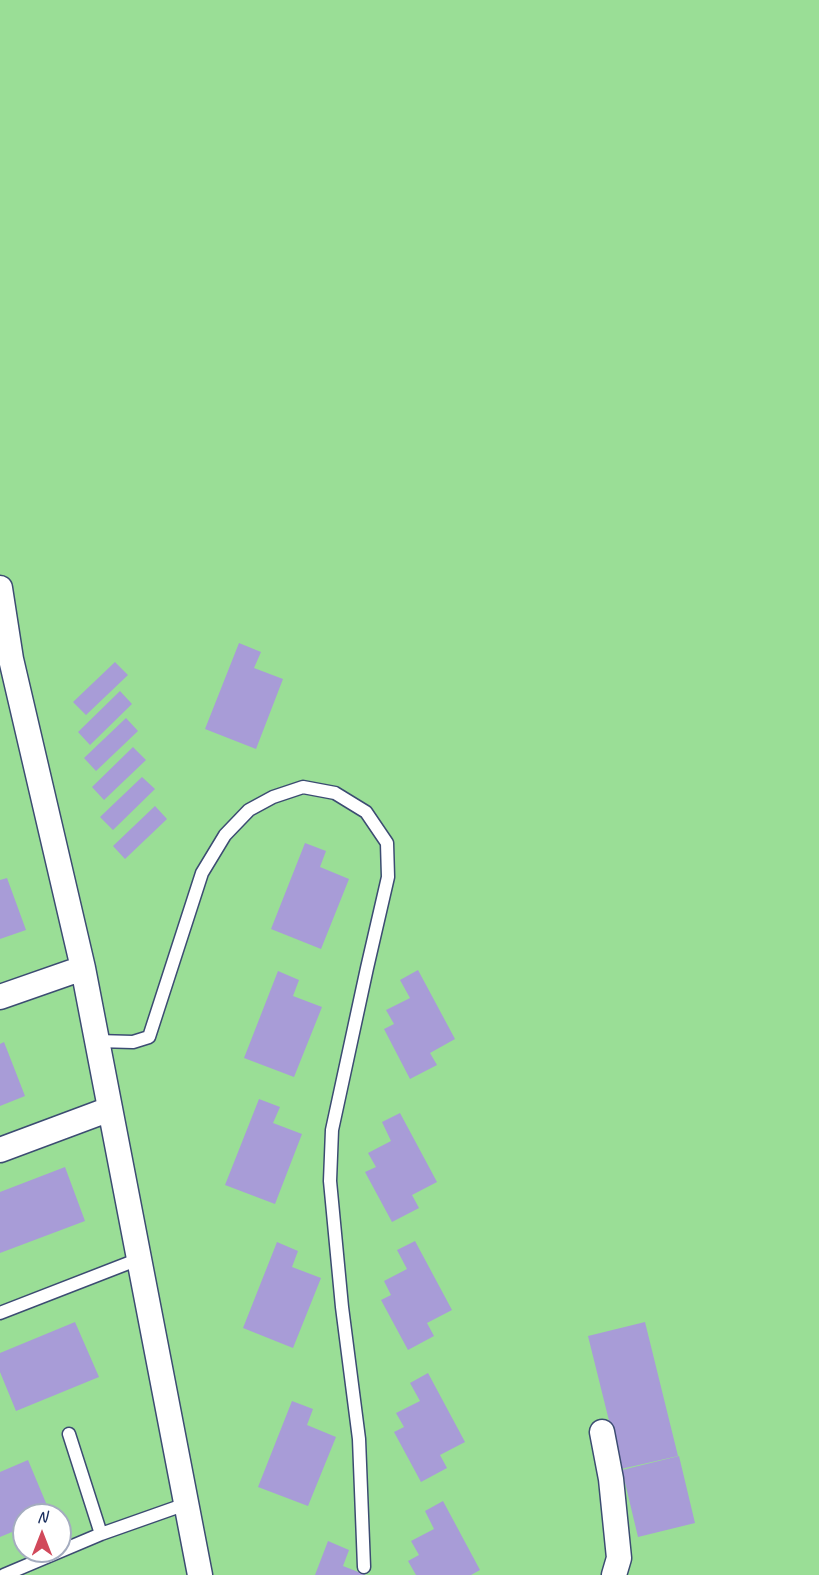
<!DOCTYPE html>
<style>
body{margin:0}
#map{position:relative;width:819px;height:1575px;overflow:hidden;background:#faf0e3;font-family:Caveat,sans-serif}
canvas{display:block}
.north{position:absolute;left:12px;top:1503px;width:60px;height:60px;box-sizing:border-box;background:#fff;border:2px solid #a4acbf;border-radius:50%;rotate:0deg;font-size:16px;font-weight:700;line-height:24px;text-align:center;color:#1b2f5e}
.north::after{content:'';display:block;margin:auto;width:21px;height:27px;background:#d1495b;clip-path:polygon(50% 0,100% 100%,50% 72%,0 100%)}
</style>
<div id="map">
<canvas width="819" height="1575"></canvas>
<div class="north">N</div>
</div>
<script>
const c = document.querySelector('canvas').getContext('2d');
c.lineJoin = 'round';
function fill(path, color) {
  c.fillStyle = color;
  c.fill(path, 'evenodd');
}
function trace(path, color, width, dash) {
  c.strokeStyle = color;
  c.lineWidth = width;
  c.lineCap = dash ? 'butt' : 'round';
  c.setLineDash(dash || []);
  c.stroke(path);
}
fill(new Path2D(`
 M0,0H819V1575H0ZM24,1515H60V1551H24Z`), '#9ade96');
fill(new Path2D(`
 M239,643L261,652L254,668L283,679L256,749L205,729Z
 M115,662L128,675L86,715L73,702Z
 M120,691L132,704L90,745L78,732Z
 M126,718L138,731L96,771L84,758Z
 M133,747L146,760L104,800L92,787Z
 M142,777L155,789L113,830L100,817Z
 M155,806L167,819L125,859L113,846Z
 M305,843L326,851L320,867L349,879L321,949L271,929Z
 M7,878L26,930L0,939V880Z
 M418,970L455,1039L430,1053L437,1065L410,1079L384,1029L394,1024L386,1010L410,998L400,980Z
 M278,971L299,980L293,996L322,1007L294,1077L244,1058Z
 M4,1042L25,1096L0,1106V1044Z
 M259,1099L280,1107L273,1123L302,1134L275,1204L225,1185Z
 M400,1113L437,1182L412,1195L419,1208L392,1222L365,1172L376,1167L368,1153L391,1141L382,1122Z
 M65,1167L85,1221L0,1253V1192Z
 M415,1241L452,1310L427,1323L434,1336L408,1350L381,1300L391,1295L384,1281L407,1269L397,1250Z
 M277,1242L298,1251L292,1267L321,1278L293,1348L243,1328Z
 M75,1322L99,1377L16,1411L0,1372V1353Z
 M645,1322L678,1456L621,1469L588,1336Z
 M428,1373L465,1442L440,1455L447,1468L421,1482L394,1432L404,1427L396,1413L420,1401L410,1383Z
 M292,1401L313,1409L307,1425L336,1437L308,1506L258,1487Z
 M679,1456L695,1523L638,1537L622,1470Z
 M28,1460L51,1515H24V1527L0,1537V1472Z
 M443,1501L480,1570L471,1575H416L408,1561L419,1555L411,1541L434,1529L425,1511Z
 M328,1541L349,1550L343,1566L366,1575H315Z`), '#a89cd7');
const service = new Path2D(`
 M97,1041L133,1042L149,1037L202,873L225,835L249,810L273,797L303,787L335,793L366,812L387,843L388,877L367,968L332,1130L330,1181L342,1307L359,1439L364,1567
 M0,1313L139,1259
 M69,1434L101,1534
 M4,1575L101,1534L186,1504`);
const minor = new Path2D(`
 M0,588L11,659L83,968L200,1575
 M0,997L83,968
 M0,1150L110,1109
 M602,1432L611,1479L619,1558L614,1575`);
trace(service, '#3c4c72', 15);
trace(minor, '#3c4c72', 27);
trace(service, '#fff', 12);
trace(minor, '#fff', 24);
</script>
